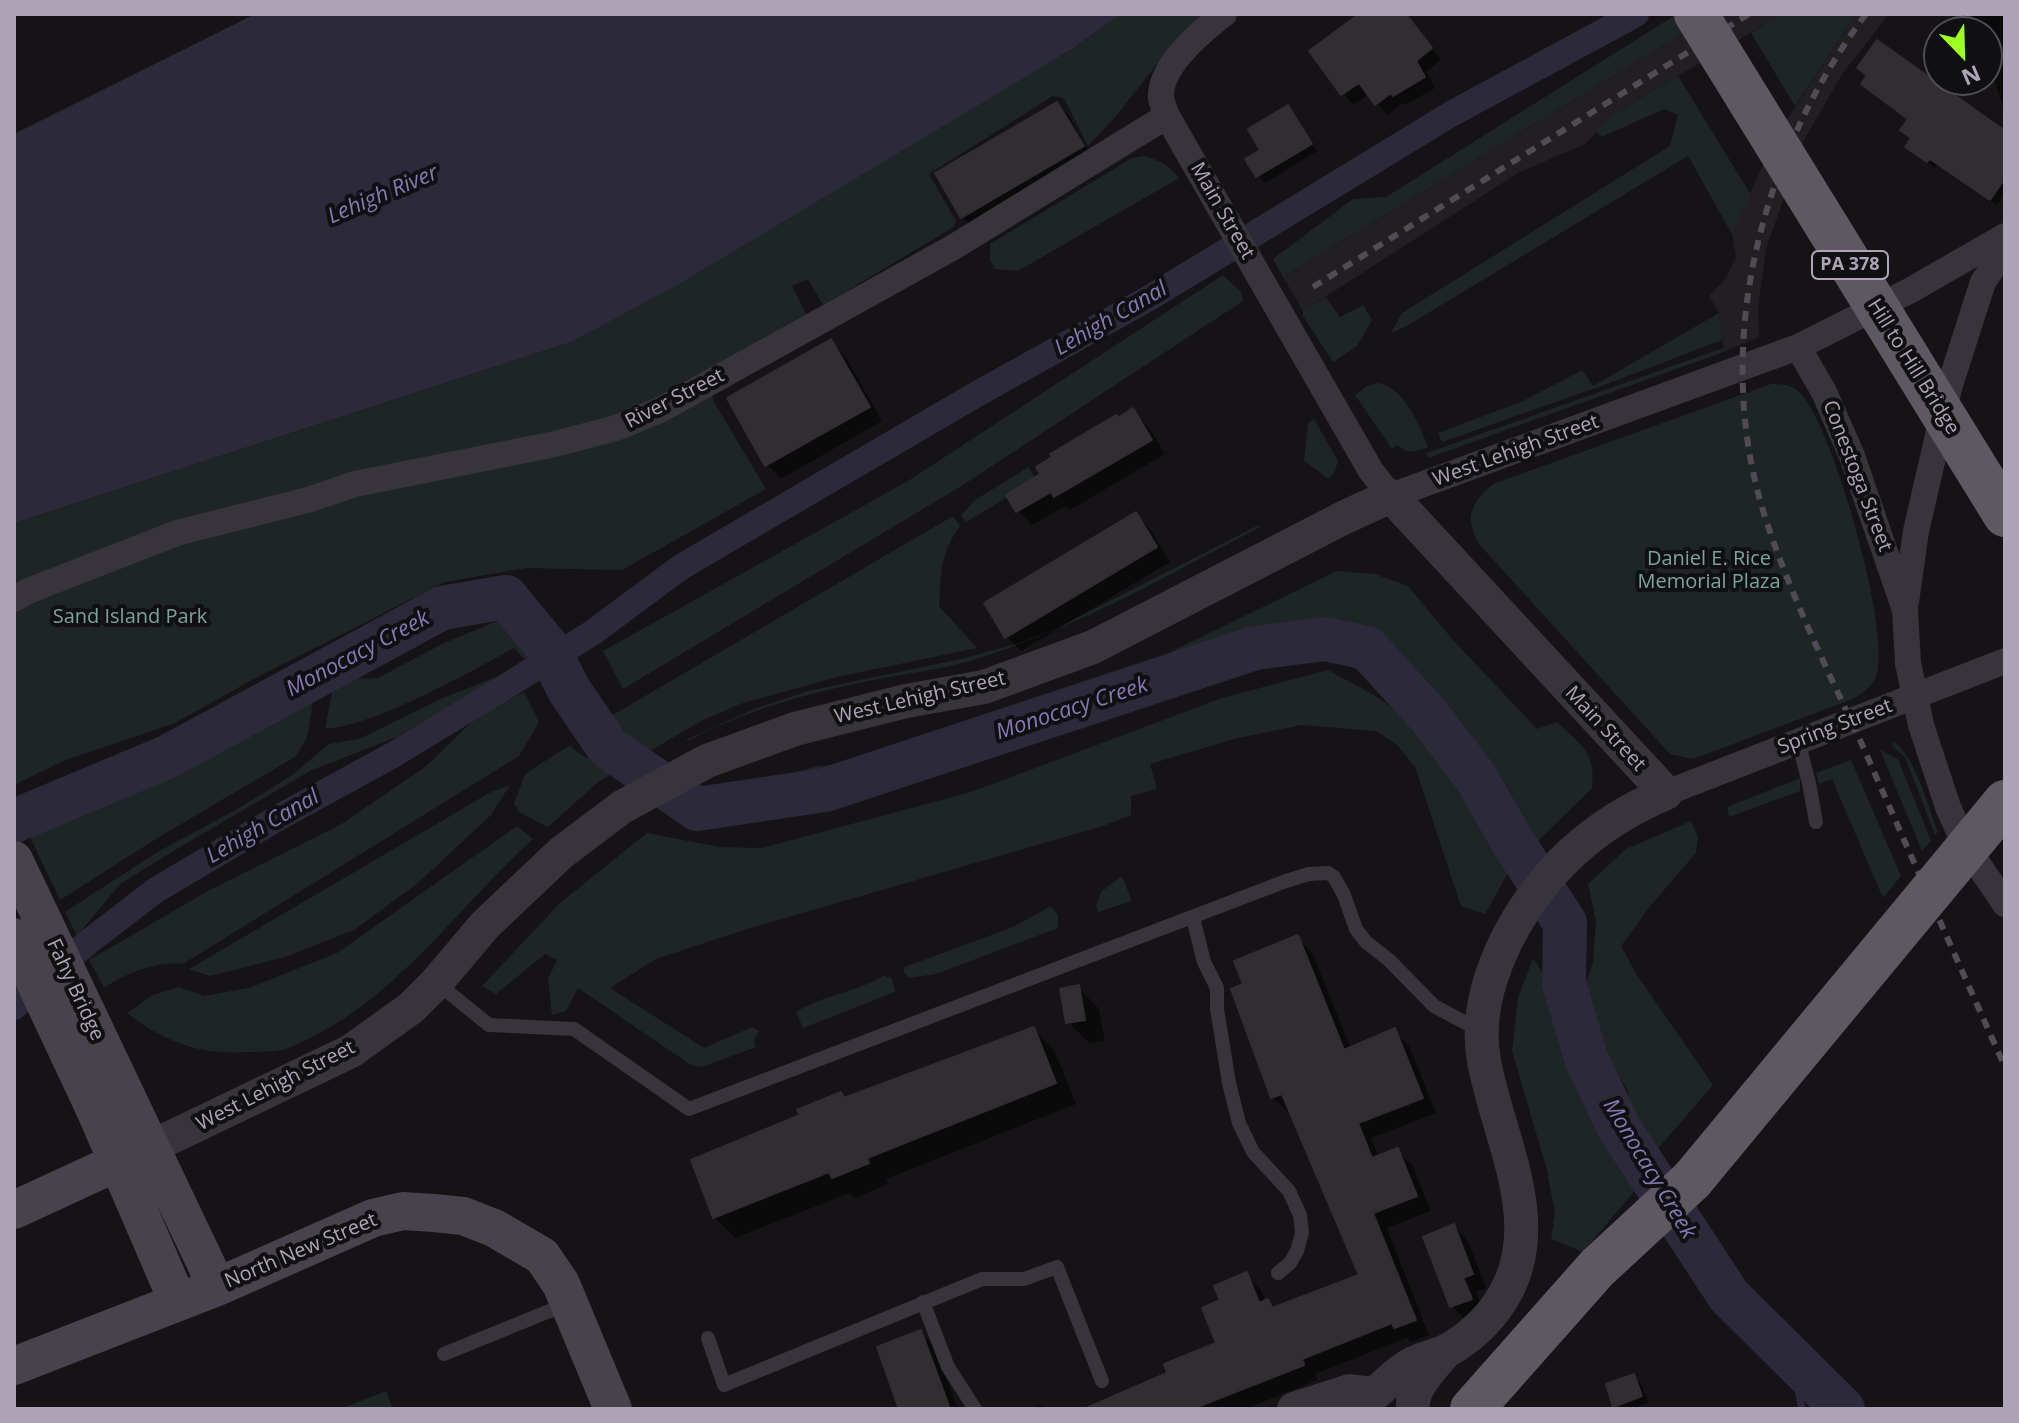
<!DOCTYPE html>
<style>
body{margin:0}
#map{position:relative;width:2019px;height:1423px;overflow:hidden;background:#151316;font-family:"Open Sans",sans-serif}
canvas{display:block}
.frame{position:absolute;inset:0;border:16px solid #ada4b7;pointer-events:none}
.north{position:absolute;left:1923px;top:16px;width:80px;height:80px;box-sizing:border-box;background:#100f11;border:2px solid #4f4b53;border-radius:50%;rotate:157deg;font-size:22px;font-weight:700;line-height:32px;text-align:center;color:#ada4b7}
.north::after{content:'';display:block;margin:auto;width:28px;height:36px;background:#a0ff22;clip-path:polygon(50% 0,100% 100%,50% 72%,0 100%)}
</style>
<div id="map">
<canvas width="2019" height="1423"></canvas>
<div class="frame"></div>
<div class="north">N</div>
</div>
<script>
const c = document.querySelector('canvas').getContext('2d');
c.lineJoin = 'round';
function fill(path, color) {
  c.fillStyle = color;
  c.fill(path, 'evenodd');
}
function trace(path, color, width, dash) {
  c.strokeStyle = color;
  c.lineWidth = width;
  c.lineCap = dash ? 'butt' : 'round';
  c.setLineDash(dash || []);
  c.stroke(path);
}
function label(font, color, halo, rows, align = 'center') {
  c.font = font + ' "Open Sans",sans-serif';
  c.lineWidth = 8;
  c.setLineDash([]);
  c.textBaseline = 'middle';
  c.strokeStyle = halo;
  c.fillStyle = color;
  for (const [text, x, y, turn = 0] of rows) {
    c.save();
    c.translate(x, y);
    c.rotate((+turn || 0) * Math.PI / 180);
    c.textAlign = isNaN(turn) ? turn : align;
    if (halo) c.strokeText(text, 0, 0);
    c.fillText(text, 0, 0);
    c.restore();
  }
}
fill(new Path2D(`
 M1715,14H1782L1614,114L1585,144L1518,173L1303,311L1283,277Z
 M1856,14H1889L1843,73L1805,138L1766,249L1758,309L1759,337L1724,352L1719,313L1709,296L1725,279L1736,257L1732,234L1775,138Z`), '#221f23');
fill(new Path2D(`
 M1121,14H1215L1172,45L1116,116L1088,146L1064,98L1053,96L929,174L956,221L954,227L823,305L808,279L792,286L806,314L706,371L714,402L766,489L622,570L526,568L445,582L252,680L175,723L63,761L14,785V523L571,342L1072,49Z
 M1677,14H1715L1283,277L1273,259L1353,199L1386,197Z
 M1782,14H1856L1795,106L1751,33Z
 M1678,76L1751,195L1732,234L1688,156L1405,327L1391,333L1402,313L1670,146L1678,115L1664,109L1602,137L1596,131L1614,114Z
 M1144,156C1160,160 1169,166 1179,178L1018,271L995,269L990,260V244L1132,158Z
 M1223,275L1241,292L1243,301L963,485L623,689L603,651L908,481Z
 M1326,297L1340,317L1363,305L1372,320L1357,346L1333,362L1303,316V311Z
 M1719,313L1722,340L1607,384L1442,442L1438,433L1523,401L1582,370L1593,386Z
 M1723,348L1724,352L1428,458L1427,453Z
 M1378,383C1403,386 1420,425 1428,447C1416,451 1408,456 1398,445L1392,449L1355,395L1367,386Z
 M1771,384C1781,384 1791,384 1799,392C1833,424 1890,629 1877,673C1873,686 1864,693 1853,699L1693,759L1670,754L1479,544C1464,518 1471,502 1493,484Z
 M1314,419L1338,461L1335,471L1329,479L1304,461L1308,423Z
 M1029,467L1036,480L966,522L961,515L975,500Z
 M953,516L960,526C940,553 941,574 939,606L977,648L837,677L740,704L701,721L645,754L611,716Z
 M1259,525L1260,527C1168,575 1079,627 979,658C949,668 916,672 884,678C816,691 749,708 688,741L686,740L754,709L808,691L961,659L1013,645L1055,629Z
 M1337,571L1375,574L1408,586L1453,640L1537,729L1557,722C1581,746 1596,751 1592,788L1536,843L1504,781L1458,717L1393,653L1353,627L1296,622L1193,655L1098,694L1036,715L816,781L750,786L817,766L853,765L1076,698Z
 M502,619L528,634L537,660L528,664L514,648C476,669 364,731 325,728L335,679L378,678L442,644Z
 M1328,670C1350,683 1377,694 1396,711C1446,753 1483,810 1510,869L1485,914L1461,906L1415,767L1397,745L1376,731L1301,725L1234,739L1150,764L1157,789L1131,796V815L1103,826L747,929L656,959L610,988L704,1048L752,1027L759,1031L754,1040L756,1047L702,1067L691,1065L578,988L566,1011L552,1015L548,979L557,960L545,954L496,994L482,986L560,903L647,833L719,847L762,848L971,792L1222,698Z
 M509,672L397,737L312,770L175,850L120,884L77,936L65,912L156,853L237,809L291,776L329,744L359,739L443,698Z
 M524,692L539,722L519,756L183,964C157,961 126,973 104,988L89,960L208,891L340,825L425,767L477,717Z
 M314,694L307,738L295,757L159,837L60,900L27,831L118,785L185,768L244,725Z
 M1893,742C1914,752 1929,809 1938,832L1935,835L1905,757L1892,746Z
 M570,745L578,753L615,772L598,782L548,827L519,812L514,803L525,774Z
 M1880,750L1898,759L1931,841L1922,851Z
 M1851,760L1901,876L1883,898L1832,779L1819,784L1816,773Z
 M1800,778V791L1729,817L1727,807Z
 M510,785L491,815L418,883L354,930L285,957L210,976L189,969L491,792Z
 M1691,821L1698,837L1696,853L1651,905L1621,946L1637,975L1713,1085L1655,1152L1627,1109L1628,1090L1601,1050L1582,994L1593,962L1596,921L1588,884L1626,849Z
 M517,826L533,839C460,905 400,994 310,1038C301,1042 291,1048 282,1050C270,1052 257,1052 245,1052C199,1055 163,1041 127,1013L153,995L179,987L204,996L249,988L337,953Z
 M1122,876L1132,901L1098,912L1096,906L1101,892Z
 M1051,906L1058,915V928L936,974L909,978L903,971L905,967L1013,927Z
 M1533,958L1552,987L1564,1041L1597,1122L1643,1181L1583,1252L1551,1239L1555,1214L1547,1170L1512,1051L1518,998Z
 M884,975L892,979L895,992L803,1028L796,1012C824,994 857,993 884,975Z
 M386,1391L393,1409H341Z`), '#1d2625');
fill(new Path2D(`
 M255,14H1121L1072,49L679,284L571,342L14,523V134Z`), '#2c293a');
fill(new Path2D(`
 M1362,14H1406L1441,60L1426,72L1435,88L1405,105L1403,103L1387,115L1369,94L1353,105L1311,52Z
 M1959,14H2005V115L1992,71L1987,72V32H1965Z
 M1870,91L2005,133V194L1997,205L1937,164L1935,168L1914,153L1908,147L1913,139L1909,120Z
 M1057,104L1068,115L1093,158L973,227L962,217Z
 M1288,107L1317,151L1265,183L1248,160L1263,151Z
 M831,341L845,356L882,421L781,479L767,464Z
 M1133,411L1147,425L1165,454L1070,510L1065,506L1032,525L1018,511L1055,458Z
 M1136,515L1150,529L1170,562L1021,651L1007,637Z
 M1297,938L1312,952L1351,1049L1395,1031L1409,1046L1436,1113L1371,1138L1379,1157L1397,1150L1412,1165L1431,1211L1387,1228L1429,1335L1411,1342L1407,1338L1315,1374L1318,1380L1245,1409H1081L1170,1374L1219,1344L1222,1302L1246,1275L1261,1290L1266,1302L1275,1309L1362,1276L1291,1111L1288,1112L1273,1097L1246,985Z
 M1078,987L1099,1009L1105,1041L1089,1043L1068,1022Z
 M1033,1029L1054,1050L1076,1104L886,1179L888,1184L855,1198L850,1193L735,1238L714,1217L841,1094L846,1099Z
 M1454,1226L1468,1241L1486,1288L1476,1292L1484,1313L1466,1320L1452,1306Z
 M920,1332L935,1347L958,1409H901Z
 M1634,1376L1641,1383L1648,1403L1632,1409H1618L1615,1406Z
 M1041,1405L1045,1409H1029Z`), '#0007');
trace(new Path2D(`
 M1792,1359L1802,1409`), '#2c293a', 7);
trace(new Path2D(`
 M14,1007L87,943L156,890L276,819L393,755L505,687L592,633L681,567L977,394L1151,297L1451,114L1636,14`), '#2c293a', 26);
trace(new Path2D(`
 M14,821L167,757L442,608L506,597L548,648L569,690L608,747L697,809L825,790L1255,648L1325,639L1367,648L1430,717L1477,779L1511,839L1565,923L1564,983L1586,1058L1619,1128L1729,1296L1843,1409`), '#2c293a', 44);
const building = new Path2D(`
 M1359,14H1406L1432,48L1416,61L1425,77L1393,96L1391,93L1375,105L1359,83L1341,95L1309,51Z
 M1877,40L2005,131V178L1990,200L1930,159L1927,162L1905,147L1911,138L1900,130L1908,119L1861,84L1867,75L1857,68Z
 M1057,102L1084,146L961,218L935,173Z
 M1288,105L1312,144L1256,177L1245,159L1260,150L1248,129Z
 M831,339L870,407L765,466L727,398Z
 M1133,408L1152,440L1054,497L1051,492L1016,512L1006,495L1040,474L1036,467L1052,457L1050,454L1116,415L1118,418Z
 M1136,512L1157,547L1005,638L984,603Z
 M1298,935L1344,1050L1395,1028L1423,1098L1358,1123L1372,1158L1398,1148L1417,1196L1373,1213L1416,1320L1394,1328L1392,1323L1302,1359L1304,1365L1192,1409H1084L1167,1373L1164,1364L1216,1343L1202,1308L1220,1300L1214,1286L1247,1272L1259,1303L1268,1299L1272,1308L1359,1275L1282,1094L1271,1098L1231,989L1243,984L1234,961Z
 M1079,985L1085,1020L1066,1023L1060,989Z
 M1034,1027L1056,1083L867,1158L869,1163L832,1178L829,1172L713,1218L691,1160L800,1115L797,1110L841,1092L844,1098Z
 M1454,1224L1473,1274L1463,1278L1472,1299L1450,1307L1423,1237Z
 M921,1330L950,1409H899L877,1347Z
 M1634,1374L1642,1396L1613,1407L1606,1384Z`);
fill(building, '#312e32');
trace(building, '#312d32', 2);
trace(new Path2D(`
 M1798,741L1809,783L1816,822
 M1193,918L1204,962L1217,988V1009L1229,1083L1239,1123L1253,1152L1289,1191L1300,1215L1302,1233L1297,1251L1290,1263L1278,1273
 M437,983L489,1025L574,1029L689,1109L1286,881L1309,874L1328,873L1334,877L1344,895L1356,929L1366,942L1389,960L1434,1006L1481,1031
 M923,1302L948,1367L975,1409
 M708,1338L724,1385L982,1279H1024L1057,1267L1102,1381
 M444,1354L569,1303`), '#38343b', 14);
trace(new Path2D(`
 M1167,116L1371,471L1391,496L1798,347L1911,290L2005,236
 M1798,347L1824,392L1852,456L1905,610L1908,663L1921,725L1948,807L1965,845L2005,904
 M14,599L28,591L177,533L311,499L355,484L555,444L616,428L662,409L952,248L1167,116C1165,111 1162,104 1161,98C1159,66 1202,31 1224,14
 M1906,602L1916,531L1949,388L1983,282L2005,249
 M1666,793L2005,661`), '#38343b', 26);
trace(new Path2D(`
 M128,1158L351,1051L411,1008L436,983L485,925L561,853L622,807L707,761L795,729L906,701L984,687L1093,647L1345,517L1391,496L1666,793C1636,806 1608,822 1583,843C1524,891 1470,984 1484,1061C1498,1139 1550,1227 1500,1302C1488,1321 1466,1341 1446,1351C1435,1356 1423,1358 1412,1364C1397,1372 1387,1384 1374,1394
 M1294,1409L1350,1391L1374,1394
 M1413,1409C1411,1387 1433,1367 1446,1351`), '#38343b', 34);
trace(new Path2D(`
 M14,860L217,1287
 M14,937L96,1112L178,1302
 M14,1210L118,1162
 M14,1366L217,1287L373,1218L403,1211L434,1213L463,1216L494,1228L542,1256L561,1284L613,1409`), '#47424b', 38);
trace(new Path2D(`
 M1977,836L2005,802
 M1472,1409L1597,1268L1692,1180`), '#5e5863', 44);
trace(new Path2D(`
 M1866,14C1759,157 1709,350 1767,523C1792,598 1827,669 1860,740C1908,849 1956,958 2005,1067
 M1313,287L1749,14`), '#504b54', 6, [10, 8]);
trace(new Path2D(`
 M1696,14L2005,515
 M1692,1180L1977,836`), '#5e5863', 44);
for (const [x, y, w] of [
 [1850,265,76]
]) {
  const box = new Path2D();
  box.roundRect(x - w / 2, y - 14, w, 28, 6);
  c.fillStyle = '#100f11';
  c.fill(box);
  trace(box, '#ada4b7', 2);
}
label('bold 18px', '#ada4b7', null, [
 ["PA 378",1850,265]
]);
label('20px', '#ada4b7', '#100f11', [
 ["Main Street",1222,211,60],
 ["Hill to Hill Bridge",1913,367,58],
 ["River Street",675,399,-27],
 ["West Lehigh Street",1516,451,-20],
 ["Conestoga Street",1857,476,69],
 ["West Lehigh Street",920,698,-13],
 ["Spring Street",1835,727,-21],
 ["Main Street",1605,729,47],
 ["Fahy Bridge",75,990,65],
 ["West Lehigh Street",276,1086,-27],
 ["North New Street",301,1251,-23]
]);
label('20px', '#79a49d', '#100f11', [
 ["Daniel E. Rice",1709,559],
 ["Memorial Plaza",1709,582],
 ["Sand Island Park",130,617]
]);
label('italic 22px', '#8678b5', '#100f11', [
 ["Lehigh River",383,195,-23],
 ["Lehigh Canal",1111,319,-30],
 ["Monocacy Creek",358,654,-28],
 ["Monocacy Creek",1072,709,-18],
 ["Lehigh Canal",263,827,-30],
 ["Monocacy Creek",1649,1169,59]
]);
</script>
